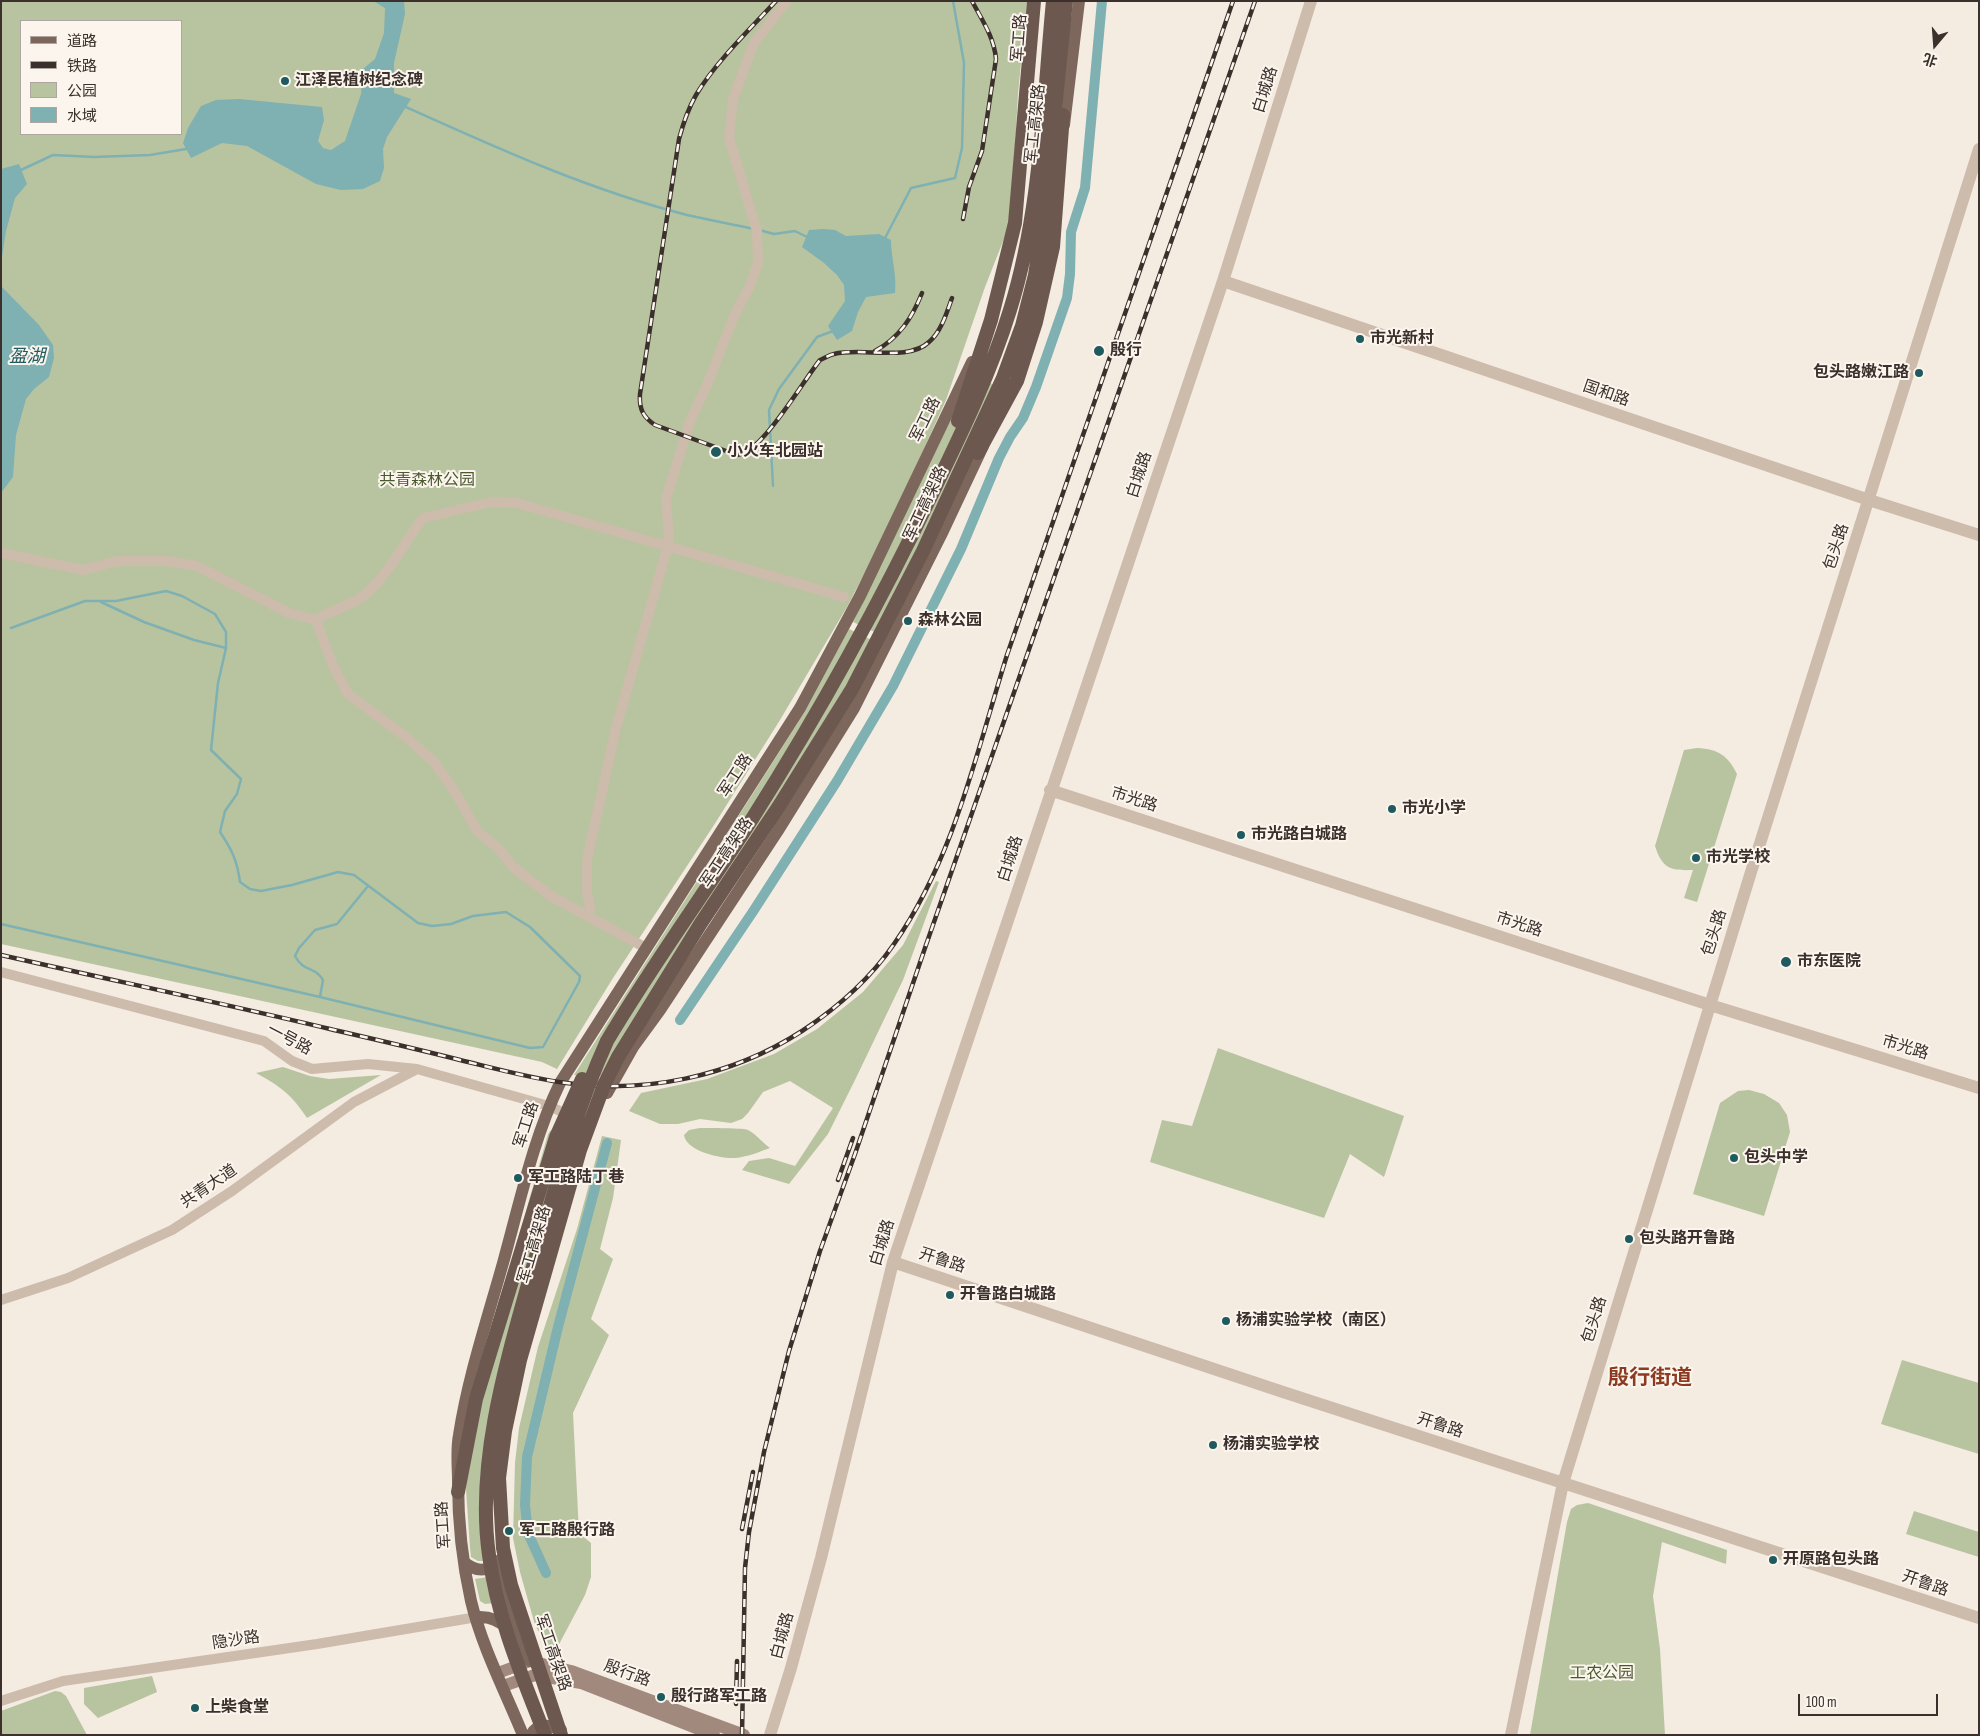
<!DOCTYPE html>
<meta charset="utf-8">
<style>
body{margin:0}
#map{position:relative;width:1980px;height:1736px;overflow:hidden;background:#f4ebe1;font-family:"Sofia Sans Condensed","Noto Sans SC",sans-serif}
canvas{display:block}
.frame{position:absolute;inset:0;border:2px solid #3b302b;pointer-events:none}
.legend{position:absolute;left:20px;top:20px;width:162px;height:115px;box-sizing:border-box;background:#fbf5ee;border:1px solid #aea6a0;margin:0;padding:6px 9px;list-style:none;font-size:15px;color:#3b302b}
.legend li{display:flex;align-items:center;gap:10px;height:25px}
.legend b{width:25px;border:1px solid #aea6a0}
.north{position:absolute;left:1910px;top:20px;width:50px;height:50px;-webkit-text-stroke:4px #fbf5ee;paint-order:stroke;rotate:198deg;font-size:14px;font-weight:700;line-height:20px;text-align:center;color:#3b302b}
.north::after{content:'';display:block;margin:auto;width:18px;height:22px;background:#3b302b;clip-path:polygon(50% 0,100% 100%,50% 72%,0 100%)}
.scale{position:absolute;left:1798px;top:1694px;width:140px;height:22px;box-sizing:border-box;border:2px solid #3b302b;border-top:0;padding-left:6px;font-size:15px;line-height:18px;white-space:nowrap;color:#3b302b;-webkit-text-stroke:4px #fbf5ee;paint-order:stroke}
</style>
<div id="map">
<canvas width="1980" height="1736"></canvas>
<div class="frame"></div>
<ul class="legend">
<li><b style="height:6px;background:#7d675c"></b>道路</li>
<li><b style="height:6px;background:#3b302b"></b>铁路</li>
<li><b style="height:14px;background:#b8c4a0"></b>公园</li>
<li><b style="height:14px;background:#7fb0b2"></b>水域</li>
</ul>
<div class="north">北</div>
<div class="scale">100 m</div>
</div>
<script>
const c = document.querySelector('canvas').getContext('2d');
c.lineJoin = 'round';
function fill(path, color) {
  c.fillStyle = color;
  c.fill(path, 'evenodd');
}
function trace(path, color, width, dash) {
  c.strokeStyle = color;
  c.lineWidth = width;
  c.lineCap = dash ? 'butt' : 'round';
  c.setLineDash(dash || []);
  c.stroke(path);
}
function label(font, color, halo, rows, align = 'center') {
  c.font = font + ' "Sofia Sans Condensed","Noto Sans SC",sans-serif';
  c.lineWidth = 4;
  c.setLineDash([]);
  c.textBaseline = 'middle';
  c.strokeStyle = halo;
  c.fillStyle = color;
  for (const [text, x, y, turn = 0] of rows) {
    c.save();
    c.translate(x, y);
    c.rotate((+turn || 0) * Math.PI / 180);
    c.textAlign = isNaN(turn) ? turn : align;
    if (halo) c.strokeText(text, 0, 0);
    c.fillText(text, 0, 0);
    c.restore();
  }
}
fill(new Path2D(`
 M1,1H1027L1018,94L1011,221L985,287L946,400L889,526L847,607L780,720L714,825L613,978L557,1069L542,1062L1,944ZM21,21H181V134H21Z
 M973,374L996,386L879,634L853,622Z
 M849,629L874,641L604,1076L574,1075L804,713Z
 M1697,748C1719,749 1728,756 1737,774L1697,902L1684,898L1693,870C1670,871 1662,868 1655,846L1684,750Z
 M936,881L939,882L903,980L855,1080L828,1134L789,1184L742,1170L749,1161L769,1158L795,1166L833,1108L790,1081L763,1092L748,1113L742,1119L731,1123L700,1119L678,1124H660L629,1111L641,1093L707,1079L774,1054L817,1029L863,992L903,945Z
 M1218,1048L1404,1116L1384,1177L1350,1154L1324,1218L1150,1162L1162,1120L1192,1126Z
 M283,1067L310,1076L329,1079L381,1075L307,1118C292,1095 280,1086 256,1073Z
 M1749,1090L1764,1094L1779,1103L1787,1115L1790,1132L1764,1216L1693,1194L1720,1103L1738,1091Z
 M557,1128L570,1130L507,1376L483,1561H478L471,1557L470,1548L466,1489L469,1430L481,1368L548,1134L550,1131Z
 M700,1128C707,1128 746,1128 748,1130C756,1134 763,1143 770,1148C759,1152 747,1157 735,1158C721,1159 686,1151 684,1135L689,1130Z
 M602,1136L621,1140L613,1198L600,1249L613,1259L591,1319L609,1335L573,1413L579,1533L591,1543V1577L585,1595L556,1650L548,1648L535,1625L520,1572L513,1538L515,1463L519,1428L538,1347L577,1229Z
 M1902,1360L1979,1383V1454L1881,1424Z
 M1588,1503L1727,1550L1726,1564L1662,1542L1653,1596L1660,1649L1665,1735H1530L1567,1522L1571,1509L1577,1505Z
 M1914,1511L1979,1532V1557L1906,1534Z
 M494,1576L495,1603L485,1604L480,1601L475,1579Z
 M152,1676L157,1692L98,1718L84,1704V1688Z
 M55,1691L61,1692L66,1696L87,1735H1V1711Z`), '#b8c4a0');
fill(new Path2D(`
 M373,1H404L405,14L394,63V93L411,99L387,137L383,149L384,168L380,181L363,189L341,190L316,184L247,146L222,143L191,158L183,143L188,128L201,106L216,100L239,99L322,107L324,120L318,141L323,148L331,150L345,141L361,94L363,69L375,59L384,33L385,8Z
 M19,164L27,184L15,198L6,231L1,263V169Z
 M823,229L835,230L846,236L879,234L891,240C891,258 897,275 895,293L866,297L858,312L852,331L837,340L828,326L845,301L844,285L837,275L824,263L802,247L809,230Z
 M1,281L2,287L39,325L53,345L54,358L49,377L34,389L26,399L16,435L13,477L1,493Z`), '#7fb0b2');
trace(new Path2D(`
 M406,107C497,148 589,190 687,215C709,220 731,224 754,229
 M21,170L53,155L94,157L150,155L186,149
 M759,230L774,234L795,231L809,238
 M884,240L911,188L955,178L962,148L964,63L953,1
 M773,486L769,410L779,389L817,337L833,331
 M101,602L144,622L194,640L226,648
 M11,628L85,601H116L166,591L182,596L215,614L226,632V648L218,683L211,750L241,779L237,794L225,811L220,832C232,850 237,860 240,882L250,889L261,891L292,885L338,872L354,875L418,923L432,926L451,924L473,916L506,912L530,927L580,976L579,982L543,1047L530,1048L320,997L323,980C315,966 304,973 295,956L299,948L315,930L337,924L368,886
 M1,924L320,997`), '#7fb0b2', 2.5);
trace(new Path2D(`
 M680,1020L754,910L837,781L893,686L961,549L999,458L1010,437L1023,418L1036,387L1067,298L1070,274L1071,232L1085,188L1102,1
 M546,1573L528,1533L525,1505L527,1457L558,1327L607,1143`), '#7fb0b2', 10);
trace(new Path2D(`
 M1,553L83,570L117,561H168L197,566L289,613L316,620C329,611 349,606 361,598C387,578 403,544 423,518L491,502L517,503L844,597
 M316,620L333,666L348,694L407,738L433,761L454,790L477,831L499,849L513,867L551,896L646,948
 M588,917L590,906L587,893V860L616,728L666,552L669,537L666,499L690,421L707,385L735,314L750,286L758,262L757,231L729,138L733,99L754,43L787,1
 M1,972L264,1041L292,1061L312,1069L368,1064L417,1069L549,1106L571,1116
 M1,1300L68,1278L172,1230L232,1191L354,1102L417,1069
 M1,1701L63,1681L317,1644L477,1617`), '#cdbbac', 10);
trace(new Path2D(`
 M1223,281L1869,500L1979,535
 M1050,790L1710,1005L1979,1088
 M893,1262L1283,1392L1979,1618
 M770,1735L791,1668L821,1558L893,1262L1223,281L1311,1
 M1511,1735L1563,1483L1751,872L1979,149`), '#cdbbac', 12);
trace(new Path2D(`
 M498,1673L530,1661L571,1671L744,1735
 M503,1686L535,1675L581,1683L714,1735`), '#a18a7d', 12);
trace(new Path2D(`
 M1064,125L1079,1
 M607,1093L633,1047L660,1010L777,832L854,708L943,531L983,446
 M500,1560L504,1587L520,1632
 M464,1562C475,1572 488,1572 499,1562
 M477,1617C505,1615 517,1639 530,1661
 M523,1735C505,1691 482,1647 471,1601C462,1561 458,1521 458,1481C458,1466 456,1450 459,1435C468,1377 487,1320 503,1263C520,1202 533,1139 560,1083L800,708L860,596L972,362
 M531,1735C538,1722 549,1725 561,1730`), '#7d675c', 12);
const rail = new Path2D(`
 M776,1C750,29 715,63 696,95C688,109 683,124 679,139L640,394C639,409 643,417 655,425L737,455C761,454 803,381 820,360C825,358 829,355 834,354C862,347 908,362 929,342C941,332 947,312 952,298
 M963,219L969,187L982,151L996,59C994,37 982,20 972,1
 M875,351C899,338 912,318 922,293
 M1,955C111,980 221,1003 330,1029C373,1039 417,1049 460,1060C493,1068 526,1077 559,1082C643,1095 731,1077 802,1031C837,1008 870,979 894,944C954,858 976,754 1007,655L1233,1
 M838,1180L853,1138
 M742,1529L753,1472
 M736,1704L737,1661
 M742,1735L745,1568L749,1532L764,1452L789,1351L820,1251L855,1154L926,945L1255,1`);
trace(rail, '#3b302b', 4.5);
trace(rail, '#fbf5ee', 2.5, [8]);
trace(new Path2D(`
 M958,421L991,320L1015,223L1034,1
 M978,453L1017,381L1036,322L1053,247L1063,115
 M458,1492L476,1399L556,1137L582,1079
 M545,1735C522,1676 497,1618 489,1555C475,1457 510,1350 536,1256C557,1181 575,1112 607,1041C652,965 705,893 752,819C819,713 880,603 934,490C962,432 991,372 1010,310C1041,211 1043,104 1053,1
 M561,1735L511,1585L503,1548L499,1478L505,1431L520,1360L580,1150L604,1085L618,1057L701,923L779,806L852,689L923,551L1003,378L1022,326L1035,275L1044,216L1066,1`), '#6c584f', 14);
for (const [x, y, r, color] of [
 [285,81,5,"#1f5a5e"],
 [1360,339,5,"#1f5a5e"],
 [1099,351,6,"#1f5a5e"],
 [1919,373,5,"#1f5a5e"],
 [716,452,6,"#1f5a5e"],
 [908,621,5,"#1f5a5e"],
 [1392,809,5,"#1f5a5e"],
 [1241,835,5,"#1f5a5e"],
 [1696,858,5,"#1f5a5e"],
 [1786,962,6,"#1f5a5e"],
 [1734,1158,5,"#1f5a5e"],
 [518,1178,5,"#1f5a5e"],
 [1629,1239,5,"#1f5a5e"],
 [950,1295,5,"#1f5a5e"],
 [1226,1321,5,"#1f5a5e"],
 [1213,1445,5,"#1f5a5e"],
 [509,1531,5,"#1f5a5e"],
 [1773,1560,5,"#1f5a5e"],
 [661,1697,5,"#1f5a5e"],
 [195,1708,5,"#1f5a5e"]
]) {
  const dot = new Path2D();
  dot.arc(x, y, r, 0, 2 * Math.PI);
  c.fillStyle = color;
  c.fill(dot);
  trace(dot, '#fbf5ee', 2);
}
label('16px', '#3b302b', '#fbf5ee', [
 ["军工路",1020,38,-86],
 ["白城路",1266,90,-73],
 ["军工高架路",1036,124,-84],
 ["国和路",1606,394,19],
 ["军工路",926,420,-64],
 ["白城路",1140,475,-72],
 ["军工高架路",926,504,-65],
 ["包头路",1837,547,-72],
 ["军工路",736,776,-57],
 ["市光路",1134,800,18],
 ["军工高架路",727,853,-56],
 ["白城路",1011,859,-72],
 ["市光路",1519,925,18],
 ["包头路",1715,933,-73],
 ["一号路",289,1040,28],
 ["市光路",1905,1048,17],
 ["军工路",527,1125,-72],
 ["共青大道",209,1187,-34],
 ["白城路",883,1243,-73],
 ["军工高架路",535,1245,-74],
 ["开鲁路",942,1261,18],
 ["包头路",1595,1320,-73],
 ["开鲁路",1440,1426,18],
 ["军工路",444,1525,-94],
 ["开鲁路",1925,1584,19],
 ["白城路",783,1636,-75],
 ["隐沙路",236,1641,-8],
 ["军工高架路",552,1653,71],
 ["殷行路",627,1674,20]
]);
label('bold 16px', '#3b302b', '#fbf5ee', [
 ["江泽民植树纪念碑",295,81],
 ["市光新村",1370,339],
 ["殷行",1110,351],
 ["包头路嫩江路",1909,373,"right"],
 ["小火车北园站",727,452],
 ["森林公园",918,621],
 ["市光小学",1402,809],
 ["市光路白城路",1251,835],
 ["市光学校",1706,858],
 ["市东医院",1797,962],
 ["包头中学",1744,1158],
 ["军工路陆丁巷",528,1178],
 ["包头路开鲁路",1639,1239],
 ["开鲁路白城路",960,1295],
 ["杨浦实验学校（南区）",1236,1321],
 ["杨浦实验学校",1223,1445],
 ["军工路殷行路",519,1531],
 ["开原路包头路",1783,1560],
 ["殷行路军工路",671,1697],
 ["上柴食堂",205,1708]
], 'left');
label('16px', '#4a5a2e', '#fbf5ee', [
 ["共青森林公园",427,481],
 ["工农公园",1602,1674]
]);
label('italic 18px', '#1f5a5e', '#fbf5ee', [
 ["盈湖",27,357]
]);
label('bold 21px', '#8c3b22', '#fbf5ee', [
 ["殷行街道",1650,1379]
]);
</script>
